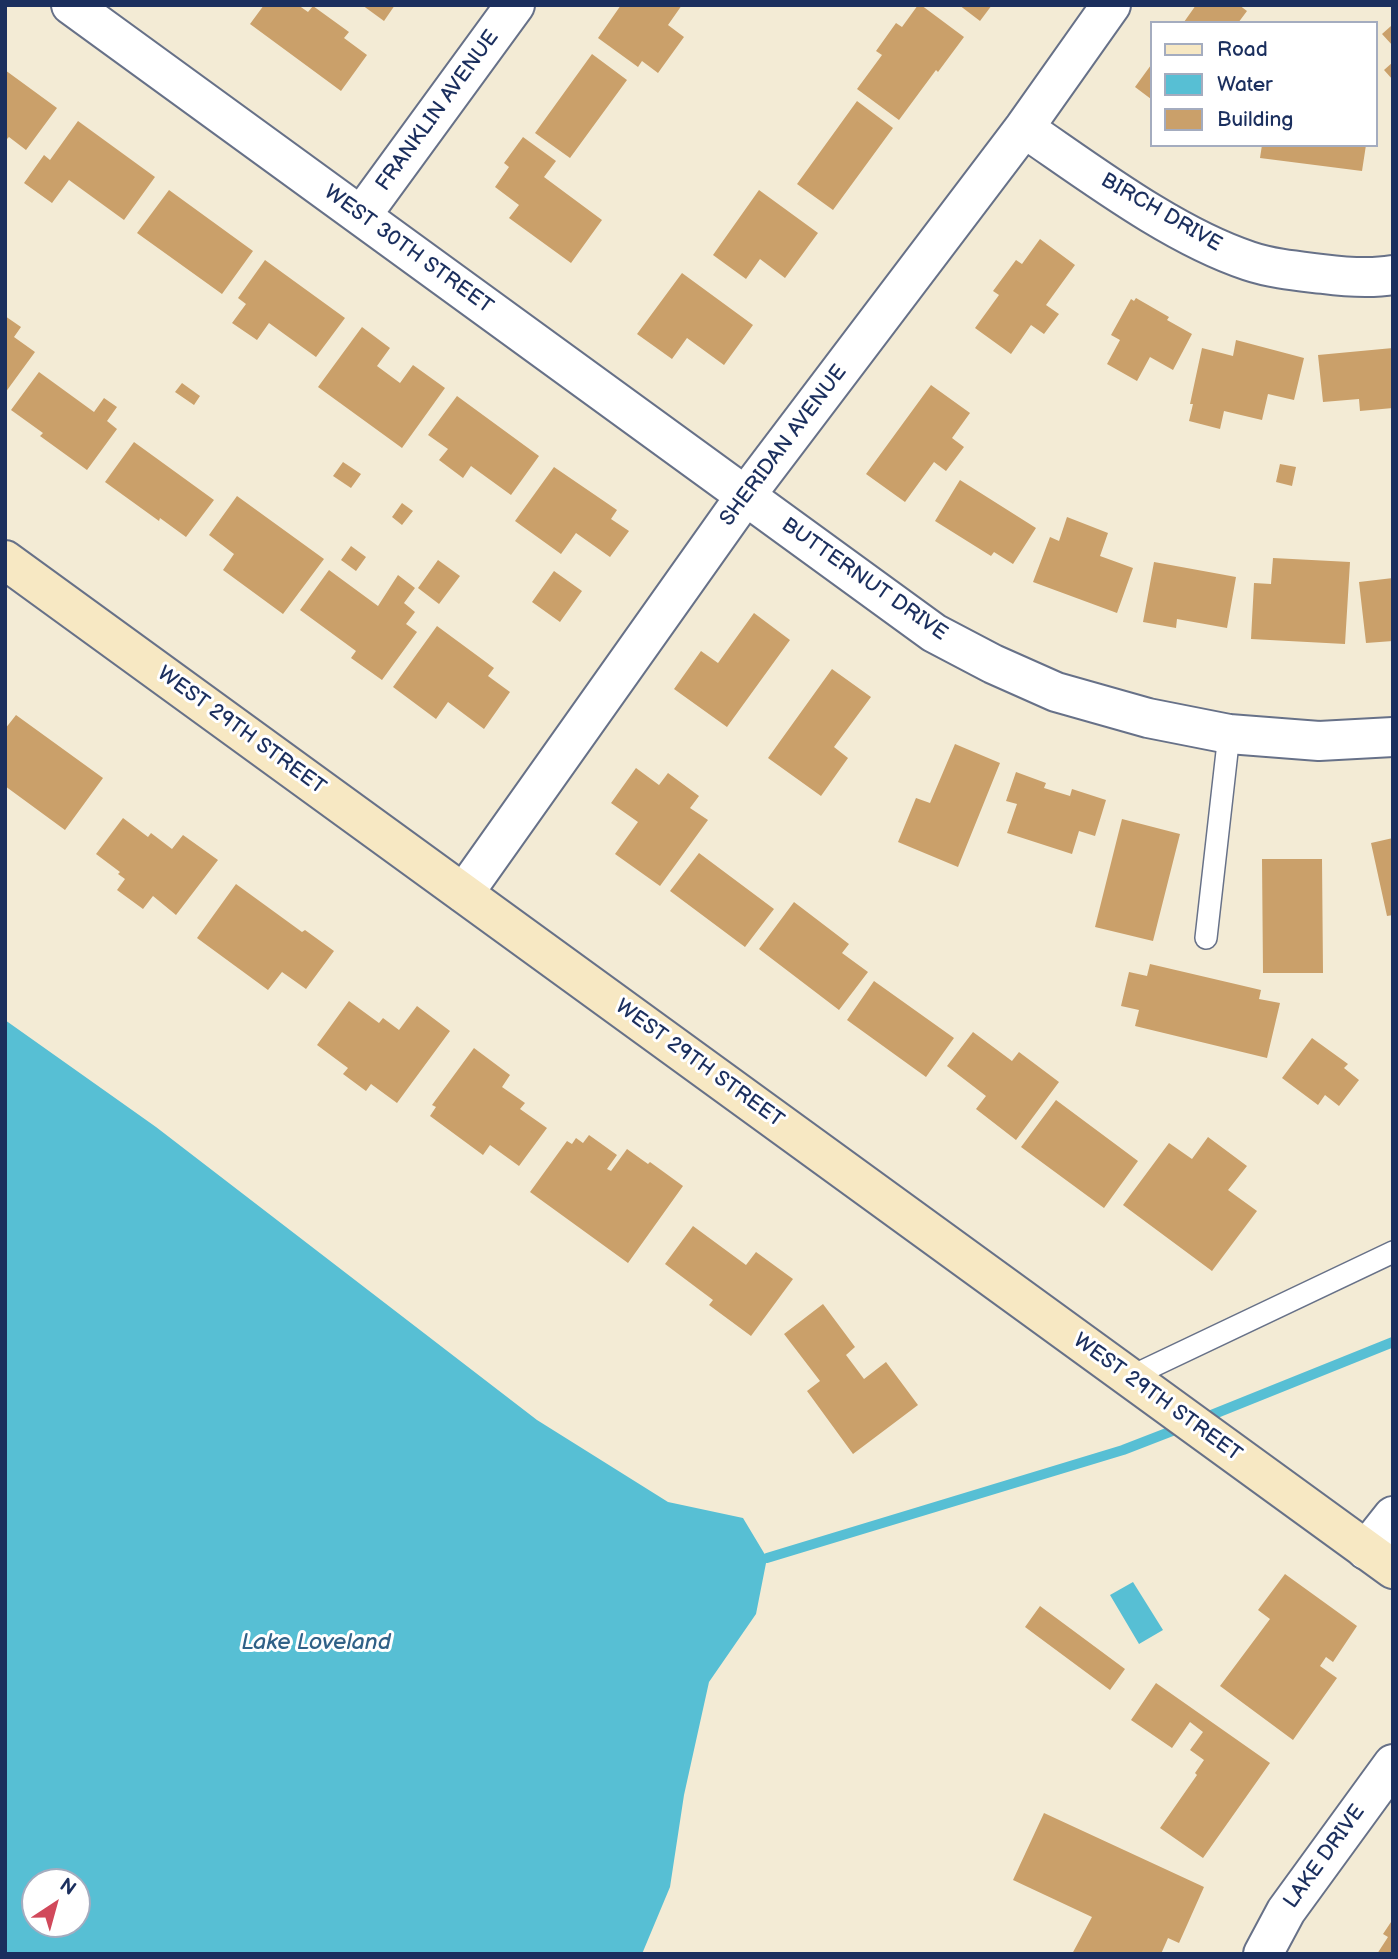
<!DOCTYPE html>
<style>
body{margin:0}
#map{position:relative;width:1398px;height:1959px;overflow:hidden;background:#f3ebd5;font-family:"Balsamiq Sans",sans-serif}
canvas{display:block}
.frame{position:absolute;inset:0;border:7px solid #1b2f5e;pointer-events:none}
.legend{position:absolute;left:1150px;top:21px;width:228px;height:126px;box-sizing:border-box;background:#fff;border:2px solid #a4acbf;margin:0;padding:9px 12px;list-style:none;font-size:21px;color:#1b2f5e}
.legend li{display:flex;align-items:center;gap:14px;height:35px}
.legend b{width:35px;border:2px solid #a4acbf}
.north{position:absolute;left:21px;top:1868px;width:70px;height:70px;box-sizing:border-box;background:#fff;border:2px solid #a4acbf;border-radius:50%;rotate:36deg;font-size:19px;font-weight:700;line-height:28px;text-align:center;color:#1b2f5e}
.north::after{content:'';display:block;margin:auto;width:24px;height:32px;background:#d1495b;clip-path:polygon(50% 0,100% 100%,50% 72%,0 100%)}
</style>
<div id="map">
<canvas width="1398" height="1959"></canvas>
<div class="frame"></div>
<ul class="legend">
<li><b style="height:9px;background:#f7e8c3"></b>Road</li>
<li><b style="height:19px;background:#57bfd4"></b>Water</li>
<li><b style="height:19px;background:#caa06a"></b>Building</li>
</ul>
<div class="north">N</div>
</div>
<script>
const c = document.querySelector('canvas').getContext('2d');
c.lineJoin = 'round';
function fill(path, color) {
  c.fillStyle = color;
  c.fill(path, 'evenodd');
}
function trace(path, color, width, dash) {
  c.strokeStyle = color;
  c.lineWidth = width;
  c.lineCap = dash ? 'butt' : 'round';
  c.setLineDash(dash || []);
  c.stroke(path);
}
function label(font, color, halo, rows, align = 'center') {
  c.font = font + ' "Balsamiq Sans",sans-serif';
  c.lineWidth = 6;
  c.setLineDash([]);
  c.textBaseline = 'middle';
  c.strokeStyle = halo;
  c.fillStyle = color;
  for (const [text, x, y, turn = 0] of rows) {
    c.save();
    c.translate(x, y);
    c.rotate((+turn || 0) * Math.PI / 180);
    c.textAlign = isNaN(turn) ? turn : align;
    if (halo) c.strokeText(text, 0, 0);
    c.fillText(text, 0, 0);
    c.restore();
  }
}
fill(new Path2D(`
 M5,1020L156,1127L537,1420L668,1502L743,1518L767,1558L756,1614L709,1682L684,1795L670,1887L642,1954H5ZM35,1882H77V1924H35Z
 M1133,1582L1163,1630L1139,1644L1110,1595Z`), '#57bfd4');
trace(new Path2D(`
 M1199,1420L1393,1342
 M767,1558L1123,1450L1185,1426`), '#57bfd4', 10);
fill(new Path2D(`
 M264,5H298L308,12L313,6L349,32L344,38L367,55L341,91L250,24Z
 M362,5H395L384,21Z
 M621,5H682L668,25L684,37L658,73L642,61L638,67L598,38Z
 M918,5H921L964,37L938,72L936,70L899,120L857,89L882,55L876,51L896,23L902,27Z
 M959,5H992L980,21Z
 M1196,5H1239L1247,11L1238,23H1185L1184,22Z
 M1391,26L1393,29V46L1382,34Z
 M592,54L627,80L570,158L535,133Z
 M1393,62V80L1384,70Z
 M1151,65V99L1135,87Z
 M5,70L57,108L26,150L9,137L5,141Z
 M857,101L893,128L833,210L797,184Z
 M78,121L155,177L124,220L69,180L52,203L24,183L44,155L50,160Z
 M523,137L556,161L544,177L602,220L571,263L509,218L519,205L495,187L509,167L504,163Z
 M1262,145H1366L1362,171L1260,158Z
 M169,190L253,251L222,294L137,233Z
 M759,190L818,233L785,278L760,259L746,279L713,255Z
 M1040,239L1075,265L1046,305L1059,314L1044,334L1031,325L1011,354L975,328L999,295L993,291L1016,260L1022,264Z
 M265,260L345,318L316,357L269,323L257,340L232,323L246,304L238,298Z
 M682,273L753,325L724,365L687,338L672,359L637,334Z
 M1136,298L1169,317L1167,320L1192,334L1173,370L1150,357L1137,381L1107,364L1120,340L1111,335L1131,299L1134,301Z
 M5,316L21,327L14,337L35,352L5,393Z
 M362,327L390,348L377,366L400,383L413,365L445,388L402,448L318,387Z
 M1236,340L1304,358L1294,400L1268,394L1262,420L1224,411L1220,429L1189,421L1193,404H1190L1202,348L1233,356Z
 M1393,348V408L1360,411L1359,399L1323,402L1318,355Z
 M39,372L94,412L104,398L117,407L107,421L117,429L87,470L40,436L43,433L11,410Z
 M182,383L200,396L194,405L175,392Z
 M931,385L970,413L952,438L964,447L946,471L934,462L905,502L866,474Z
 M457,396L539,456L511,495L471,466L463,478L439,460L448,449L428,435Z
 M134,442L214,500L186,537L160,518L159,521L105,482Z
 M343,462L361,474L351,488L333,476Z
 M1280,464L1296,467L1292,486L1276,482Z
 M554,467L617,510L611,519L629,531L610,557L576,533L561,554L515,521Z
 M960,480L1036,528L1013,564L994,552L991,556L935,521Z
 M237,496L324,559L283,614L223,570L234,554L209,535Z
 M402,503L413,511L402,525L392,517Z
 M1067,517L1108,533L1100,556L1133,568L1117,613L1033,582L1050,537L1059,541Z
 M351,546L366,557L356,571L341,560Z
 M1273,558L1350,562L1345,644L1251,639L1254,583L1271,584Z
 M438,560L460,576L439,604L418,588Z
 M1154,562L1236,577L1227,628L1177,619L1176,628L1143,622Z
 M329,570L378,606L398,575L415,588L404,603L415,612L406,624L417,632L382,680L351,658L356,651L300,610Z
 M554,571L582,591L560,622L532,602Z
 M1393,578V641L1366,643L1359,582Z
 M754,613L790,640L727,727L674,689L701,651L718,663Z
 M437,626L494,668L488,676L510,692L484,729L448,702L436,719L393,687Z
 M832,669L871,697L834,747L848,758L821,796L768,758Z
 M16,715L103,778L65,830L5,786V729Z
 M955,744L1000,763L958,867L898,842L916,798L930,803Z
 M636,768L659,785L668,773L699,796L690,808L708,820L660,886L615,854L638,822L611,803Z
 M1016,772L1046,783L1044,788L1070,796L1072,789L1106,800L1095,836L1079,831L1072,854L1007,833L1017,804L1006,801Z
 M123,818L148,837L151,833L172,849L183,835L218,860L176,915L153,896L143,909L117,890L125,879L118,874L120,872L96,854Z
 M1122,819L1180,834L1153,941L1095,927Z
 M1393,838V915L1387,916L1371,843Z
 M699,853L774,909L745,947L670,891Z
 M1262,859H1322L1323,973H1263Z
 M236,884L302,932L305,930L334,951L306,989L282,972L268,990L197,938Z
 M794,902L849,944L842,953L868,972L839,1010L759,949Z
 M1150,964L1261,990L1259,999L1280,1003L1267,1058L1135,1026L1139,1010L1121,1006L1129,972L1147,976Z
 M874,981L954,1038L926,1077L847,1020Z
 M349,1001L379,1023L383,1018L399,1030L417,1006L450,1031L397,1103L371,1084L366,1091L343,1074L348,1068L317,1045Z
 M973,1032L1012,1061L1019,1052L1059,1082L1016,1140L976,1109L986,1096L947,1066Z
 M1312,1038L1348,1064L1344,1068L1359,1080L1339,1106L1325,1095L1318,1105L1282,1078Z
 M474,1048L510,1075L502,1087L525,1103L520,1109L547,1128L519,1166L490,1145L483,1155L430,1116L436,1107L432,1105Z
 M1056,1100L1138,1161L1104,1208L1021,1147Z
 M589,1135L617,1155L607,1169L611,1171L627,1149L648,1164L650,1162L683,1186L628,1263L530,1192L567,1141L572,1144L576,1138L583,1143Z
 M1208,1137L1247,1166L1228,1190L1257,1211L1212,1271L1123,1205L1169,1143L1192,1159Z
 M693,1226L746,1265L756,1252L793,1279L751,1336L709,1305L713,1300L665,1264Z
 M823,1304L855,1347L846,1355L864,1379L886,1362L918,1405L853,1454L807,1391L820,1381L784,1334Z
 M1285,1574L1357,1626L1333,1662L1326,1657L1320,1666L1337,1678L1293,1740L1220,1686L1270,1619L1258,1610Z
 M1040,1606L1125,1669L1110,1690L1025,1627Z
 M1156,1683L1270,1763L1203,1858L1160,1828L1197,1775L1195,1773L1204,1760L1190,1750L1203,1732L1190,1722L1172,1748L1131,1720Z
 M1044,1813L1204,1887L1179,1943L1168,1938L1161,1954H1072L1092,1917L1013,1880Z
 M1393,1919V1954H1377L1388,1937L1383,1934Z`), '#caa06a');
const lane = new Path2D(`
 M1206,938L1229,734
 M1130,1377L1393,1252`);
const street = new Path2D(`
 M71,5L934,633L993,664L1056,692L1148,718L1229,734L1319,741L1393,737
 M1024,128C1090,173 1173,236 1249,261C1273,269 1298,271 1323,274C1346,277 1370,279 1393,275
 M361,216L515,5
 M464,893L746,495L1024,128L1111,5
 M1366,1550L1393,1516
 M1263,1954L1286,1911L1393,1764`);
const secondary = new Path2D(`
 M5,560L1393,1569`);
trace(lane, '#677188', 24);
trace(street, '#677188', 42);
trace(secondary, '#677188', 42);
trace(lane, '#fff', 21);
trace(street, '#fff', 38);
trace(secondary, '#f7e8c3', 38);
label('21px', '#1b2f5e', '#fff', [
 ["FRANKLIN AVENUE",438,111,-54],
 ["BIRCH DRIVE",1161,213,30],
 ["WEST 30TH STREET",408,250,36],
 ["SHERIDAN AVENUE",784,446,-53],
 ["BUTTERNUT DRIVE",864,580,35],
 ["WEST 29TH STREET",241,731,36],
 ["WEST 29TH STREET",699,1064,36],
 ["WEST 29TH STREET",1157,1398,36],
 ["LAKE DRIVE",1325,1857,-54]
]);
label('italic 23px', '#306187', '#fff', [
 ["Lake Loveland",316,1643]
]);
</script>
